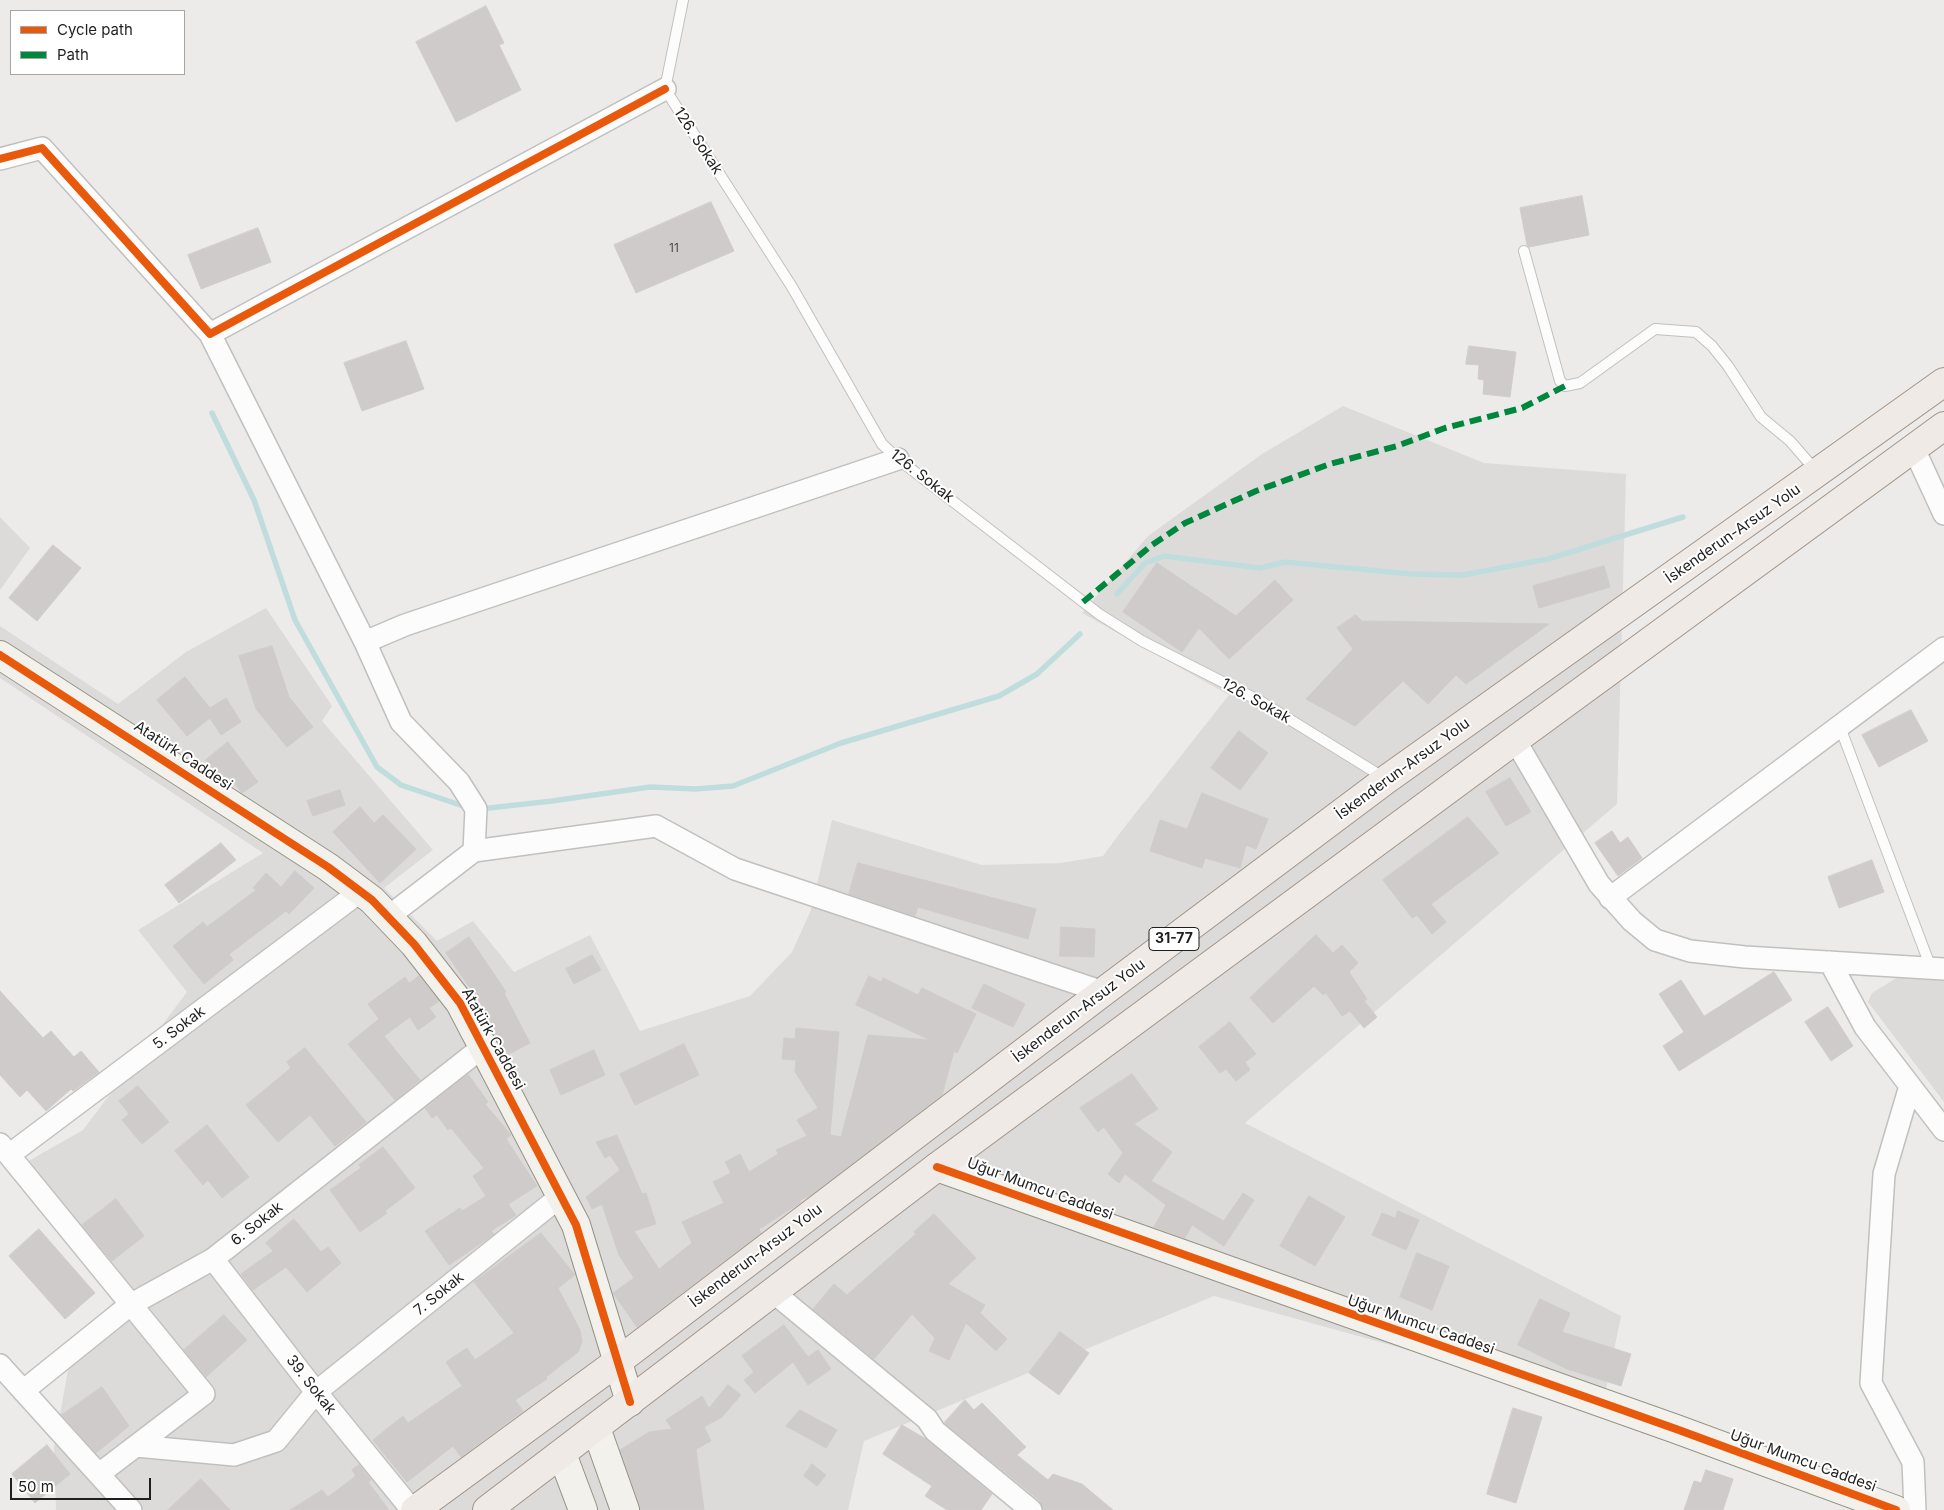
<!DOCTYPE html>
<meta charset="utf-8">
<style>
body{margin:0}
#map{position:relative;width:1944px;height:1510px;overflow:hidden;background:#edebe9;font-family:Inter,sans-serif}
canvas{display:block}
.legend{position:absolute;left:10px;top:10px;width:175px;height:65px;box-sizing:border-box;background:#fff;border:1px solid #a5a5a5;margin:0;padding:6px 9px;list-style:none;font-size:15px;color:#1f1f1f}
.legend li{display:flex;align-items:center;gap:10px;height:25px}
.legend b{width:25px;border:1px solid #a5a5a5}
.scale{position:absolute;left:10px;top:1478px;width:141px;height:22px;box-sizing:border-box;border:2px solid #1f1f1f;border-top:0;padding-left:6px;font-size:15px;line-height:18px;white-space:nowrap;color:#1f1f1f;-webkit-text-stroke:4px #fff;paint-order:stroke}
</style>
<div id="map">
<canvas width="1944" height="1510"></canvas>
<ul class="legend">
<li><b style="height:6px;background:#e8590c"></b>Cycle path</li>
<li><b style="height:6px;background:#00873e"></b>Path</li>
</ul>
<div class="scale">50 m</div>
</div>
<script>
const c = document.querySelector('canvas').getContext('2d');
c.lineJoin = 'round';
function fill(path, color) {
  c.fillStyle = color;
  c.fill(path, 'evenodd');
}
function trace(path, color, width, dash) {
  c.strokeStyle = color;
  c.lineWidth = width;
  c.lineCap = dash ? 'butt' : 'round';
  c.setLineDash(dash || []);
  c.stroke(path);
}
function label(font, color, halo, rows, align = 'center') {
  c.font = font + ' Inter,sans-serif';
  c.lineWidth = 4;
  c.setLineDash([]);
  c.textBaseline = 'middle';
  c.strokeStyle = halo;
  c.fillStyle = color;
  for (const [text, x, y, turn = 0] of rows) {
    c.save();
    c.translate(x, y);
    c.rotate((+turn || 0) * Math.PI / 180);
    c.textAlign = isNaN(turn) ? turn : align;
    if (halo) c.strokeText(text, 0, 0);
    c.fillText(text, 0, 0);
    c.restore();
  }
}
fill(new Path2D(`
 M1343,406L1484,463L1626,474L1617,804L1245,1123L1621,1316L1603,1404L1214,1296L864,1441L848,1510H56L54,1447L73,1343L126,1289L25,1163L83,1130L187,992L138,930L263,853L0,678V626L118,704L186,652L266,608L332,706L322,721L433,850L384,888L437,941L473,921L514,972L590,935L640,1031L750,996L792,952L811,910L832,820L982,865L1060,863L1103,856L1123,829L1229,695L1082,613L1148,536L1262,454Z
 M0,517L30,548L0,590Z
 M1898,977L1944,981V1102L1868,1002L1872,993Z`), '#dcdbda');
trace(new Path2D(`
 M212,413L254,500L295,620L377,767L401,785L469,808
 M1117,594L1145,563L1164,556L1260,568L1285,562L1411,574L1463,575L1548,559L1683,517
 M480,809L552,801L650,787L696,789L733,786L841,743L999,696L1037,674L1080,634`), '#c0dddd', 5.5);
const building = new Path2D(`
 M486,6L504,43L499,45L521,90L456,122L416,42Z
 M1582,196L1589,235L1529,247L1527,245L1520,208Z
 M711,202L734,251L636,293L614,245Z
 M258,228L271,262L201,289L188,255Z
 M406,341L424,389L362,411L344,363Z
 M1469,346L1516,352L1510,397L1483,394L1484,380L1478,379L1479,365L1466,364Z
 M53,545L81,568L37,621L9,598Z
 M1157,563L1236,616L1275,580L1293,600L1229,659L1199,628L1182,652L1123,612Z
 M1604,566L1610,587L1539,608L1533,586Z
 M1356,615L1362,621L1549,624L1466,684L1456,675L1428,704L1403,681L1355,726L1306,699L1353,649L1337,628Z
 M272,646L289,697L313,727L287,747L256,709L239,656Z
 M185,677L210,708L226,698L241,722L221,735L210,718L187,736L157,700Z
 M1911,710L1928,741L1879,767L1862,735Z
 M1239,731L1268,753L1240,790L1211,768Z
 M228,742L258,782L242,793L232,780L227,783L221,779L206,760Z
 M1510,778L1531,812L1506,826L1486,792Z
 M340,790L345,805L313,816L307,801Z
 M1202,793L1268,819L1256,849L1246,845L1240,868L1205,858L1202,868L1150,851L1160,820L1187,829Z
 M360,807L374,823L383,815L416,849L380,883L333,832Z
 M1468,817L1499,853L1431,904L1446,922L1432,934L1417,915L1412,918L1383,880Z
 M1612,831L1620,843L1628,837L1642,858L1618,876L1595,843Z
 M221,843L236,860L179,903L165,885Z
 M1872,860L1884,892L1839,908L1828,877Z
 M858,863L1036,909L1028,939L918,907L915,916L849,894Z
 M295,871L314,888L289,914L286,911L229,954L233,960L204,984L173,946L203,922L207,927L256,890L253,888L266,873L281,887Z
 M1061,927L1095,929L1094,957L1060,956Z
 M1316,935L1333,953L1342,945L1358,963L1349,972L1367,999L1364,1001L1377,1017L1364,1028L1350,1011L1342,1016L1326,993L1323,995L1314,986L1273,1023L1250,998Z
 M469,937L506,992L504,993L530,1043L505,1056L482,1012L485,1010L446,953Z
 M592,955L601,970L574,984L566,969Z
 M1774,972L1792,1000L1679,1071L1663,1046L1684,1032L1659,994L1681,980L1704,1016Z
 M419,976L439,1001L429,1008L436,1017L418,1030L410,1017L384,1036L420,1080L395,1100L348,1044L379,1019L368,1004L405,977L409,983Z
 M869,976L881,982L883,978L918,995L922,988L976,1014L957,1053L954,1051L942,1095L810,1196L800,1200L801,1202L797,1205L759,1229L761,1233L637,1327L613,1293L634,1278L619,1255L602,1204L592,1209L586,1197L620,1170L610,1155L605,1158L596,1142L617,1135L642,1194L646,1193L656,1224L634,1231L659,1269L692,1243L682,1222L724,1203L713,1182L731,1173L725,1162L740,1154L749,1172L778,1154L776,1150L807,1136L797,1120L818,1108L795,1072L796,1060L782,1059L784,1038L795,1039L796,1028L839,1032L830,1135L841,1137L868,1035L930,1040L856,1005Z
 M984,984L1025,1004L1013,1027L972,1008Z
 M0,991L43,1038L51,1031L74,1057L81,1051L99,1072L73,1091L71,1089L46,1111L27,1090L20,1097L0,1075Z
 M1828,1007L1853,1046L1831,1061L1805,1022Z
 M1230,1022L1256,1054L1245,1062L1250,1070L1236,1081L1226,1069L1220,1073L1199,1047Z
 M684,1044L699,1075L635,1105L620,1074Z
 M305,1048L366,1122L335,1146L310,1115L278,1142L246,1105L291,1068L287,1062Z
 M594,1050L605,1075L561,1095L550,1070Z
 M468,1074L488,1102L485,1104L511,1135L506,1139L537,1186L508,1204L516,1215L491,1231L494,1234L484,1241L449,1265L425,1231L460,1208L462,1211L486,1196L473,1176L484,1168L451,1128L448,1130L437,1115L432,1118L425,1108Z
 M1132,1074L1158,1109L1134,1124L1172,1152L1151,1181L1224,1221L1243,1193L1254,1200L1224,1246L1192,1225L1185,1238L1154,1227L1166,1205L1125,1174L1119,1183L1108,1174L1123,1153L1104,1127L1098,1132L1080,1108Z
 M138,1086L169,1122L142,1144L122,1120L129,1114L119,1101Z
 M207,1125L249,1177L222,1198L208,1180L203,1185L175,1151Z
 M383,1147L415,1188L385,1211L387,1213L360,1232L330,1190L361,1168L359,1165Z
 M1309,1196L1345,1217L1315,1266L1280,1246Z
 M116,1199L144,1236L112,1261L82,1225Z
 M1398,1211L1419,1220L1406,1250L1372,1235L1382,1213L1395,1218Z
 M934,1214L976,1258L948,1284L985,1305L980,1313L1007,1339L996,1351L966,1323L949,1360L929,1351L935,1338L912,1314L874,1359L813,1309L834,1284L847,1295L916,1234L914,1232Z
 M294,1219L321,1252L328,1247L341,1263L307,1292L286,1267L253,1290L241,1274L273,1251L266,1243Z
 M39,1229L95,1293L65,1319L9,1256Z
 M541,1233L575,1275L558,1288L580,1330L582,1342L578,1352L546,1377L547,1379L515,1400L523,1411L461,1457L453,1446L407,1482L373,1440L403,1416L408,1423L462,1386L446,1362L467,1348L475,1360L514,1333L474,1282Z
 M1417,1253L1449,1266L1432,1310L1400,1297Z
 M1540,1299L1570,1313L1562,1332L1631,1354L1621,1386L1567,1369L1518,1345Z
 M224,1315L247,1340L206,1377L184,1350Z
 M784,1325L808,1357L818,1350L831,1369L808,1385L793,1362L755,1393L744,1380L754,1372L742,1356Z
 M1060,1332L1089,1353L1059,1395L1029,1373Z
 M728,1385L741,1395L722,1417L704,1427L711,1441L696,1449L704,1510H640L620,1450L649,1432L672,1429L666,1420L702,1396L709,1408Z
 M102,1387L129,1426L96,1453L62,1415Z
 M965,1400L974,1410L982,1403L1026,1447L1017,1455L1048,1480L1053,1474L1082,1484L1113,1510H1043L1039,1500L944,1423Z
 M1513,1408L1542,1417L1516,1503L1487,1494Z
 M800,1410L837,1430L826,1448L786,1426Z
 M902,1425L926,1439L992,1494L981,1510H947L925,1496L932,1486L883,1454Z
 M47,1445L70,1474L35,1503L12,1474Z
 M812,1464L826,1475L817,1486L804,1476Z
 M359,1465L371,1480L368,1482L389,1510H290L322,1490L328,1497L356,1476L352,1470Z
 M1706,1470L1733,1479L1723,1510H1684L1694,1481L1701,1483Z
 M201,1479L230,1510H168Z`);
fill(building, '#cecbca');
trace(building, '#d0ccca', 1);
const lane = new Path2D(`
 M683,0L665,89L792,287L882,444L898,459L1099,614L1142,641L1260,701L1386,779
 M1524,251L1560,381L1565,386L1580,383L1655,329L1696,332L1712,346L1728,366L1761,417L1790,441L1817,472
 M1840,727L1931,968`);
const street = new Path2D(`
 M0,159L42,148L210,334L665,89
 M210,334L365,642L401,722L459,782L476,809L474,851
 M1914,449L1944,514
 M365,642L405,625L898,459
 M1515,740L1599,884L1632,921L1655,940L1690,951L1745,957L1944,969
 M1610,898L1944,648
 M388,917L474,851L656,826L735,869L1103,992
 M1830,962L1865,1027L1944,1130
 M1910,1086L1884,1174L1871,1383L1913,1462L1915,1510
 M0,1144L9,1155L361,891
 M9,1155L204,1394L99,1474
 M213,1259L316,1392L412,1510
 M773,1292L927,1419L935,1431L1031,1510
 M0,1365L131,1510
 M23,1391L130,1305L213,1259L484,1046
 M136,1446L234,1455L276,1441L316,1392L561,1196`);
const secondary = new Path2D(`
 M0,655L328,867L372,900L414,944L460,1003L576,1225L630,1402
 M937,1167L1676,1429L1896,1510
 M596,1428L625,1510
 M562,1454L583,1510`);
const primary = new Path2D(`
 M415,1510L617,1362L1103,992L1387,779L1944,382
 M487,1510L937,1167L1515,740L1944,426`);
trace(lane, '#c0c0bf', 12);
trace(street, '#c0c0bf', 24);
trace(secondary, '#969383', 30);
trace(primary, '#a19488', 30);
trace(lane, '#fcfcfc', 10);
trace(street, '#fcfcfc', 21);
trace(secondary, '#f3f1ec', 28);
trace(primary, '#f0eae6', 28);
trace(new Path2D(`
 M1083,602L1152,545L1185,523L1256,491L1330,464L1397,446L1445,428L1522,408L1565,386`), '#00873e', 6, [12, 6]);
trace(new Path2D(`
 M0,159L42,148L210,334L665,89
 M0,655L328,867L372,900L414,944L460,1003L576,1225L630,1402
 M937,1167L1676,1429L1896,1510`), '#e8590c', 8);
label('12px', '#4b4a4a', null, [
 ["11",674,248]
]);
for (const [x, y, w] of [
 [1174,939,50]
]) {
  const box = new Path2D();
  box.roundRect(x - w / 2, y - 11.5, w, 23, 4);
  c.fillStyle = '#fff';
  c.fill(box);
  trace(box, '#1f1f1f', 1);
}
label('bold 14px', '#1f1f1f', null, [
 ["31-77",1174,939]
]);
label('15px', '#1f1f1f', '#fff', [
 ["126. Sokak",698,141,57],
 ["126. Sokak",922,476,38],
 ["İskenderun-Arsuz Yolu",1733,534,-35],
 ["126. Sokak",1256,701,29],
 ["Atatürk Caddesi",183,756,33],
 ["İskenderun-Arsuz Yolu",1403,769,-36],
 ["İskenderun-Arsuz Yolu",1079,1011,-37],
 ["5. Sokak",179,1028,-37],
 ["Atatürk Caddesi",493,1039,61],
 ["Uğur Mumcu Caddesi",1040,1189,20],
 ["6. Sokak",257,1224,-38],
 ["İskenderun-Arsuz Yolu",756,1256,-37],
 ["7. Sokak",439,1294,-39],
 ["Uğur Mumcu Caddesi",1421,1325,19],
 ["39. Sokak",311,1385,52],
 ["Uğur Mumcu Caddesi",1803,1461,20]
]);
</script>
